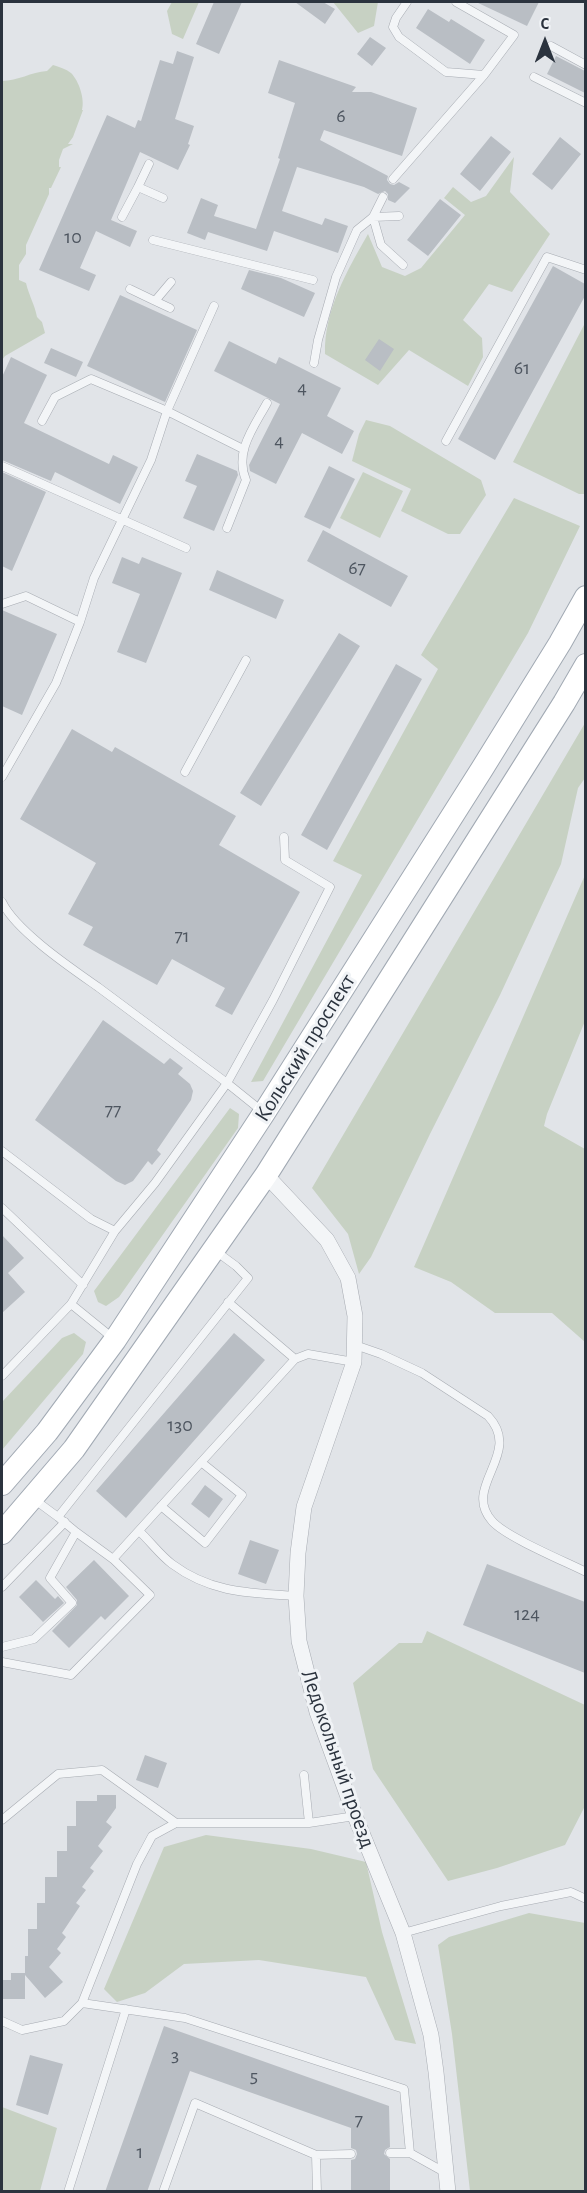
<!DOCTYPE html>
<meta charset="utf-8">
<style>
body{margin:0}
#map{position:relative;width:587px;height:2193px;overflow:hidden;background:#e1e4e8;font-family:"Alegreya Sans",sans-serif}
canvas{display:block}
.frame{position:absolute;inset:0;border:3px solid #2b333e;pointer-events:none}
.north{position:absolute;left:515px;top:12px;width:60px;height:60px;-webkit-text-stroke:4px #f0f3f6;paint-order:stroke;rotate:0deg;font-size:16px;font-weight:700;line-height:24px;text-align:center;color:#2b333e}
.north::after{content:'';display:block;margin:auto;width:21px;height:27px;background:#2b333e;clip-path:polygon(50% 0,100% 100%,50% 72%,0 100%)}
</style>
<div id="map">
<canvas width="587" height="2193"></canvas>
<div class="frame"></div>
<div class="north">С</div>
</div>
<script>
const c = document.querySelector('canvas').getContext('2d');
c.lineJoin = 'round';
function fill(path, color) {
  c.fillStyle = color;
  c.fill(path, 'evenodd');
}
function trace(path, color, width, dash) {
  c.strokeStyle = color;
  c.lineWidth = width;
  c.lineCap = dash ? 'butt' : 'round';
  c.setLineDash(dash || []);
  c.stroke(path);
}
function label(font, color, halo, rows, align = 'center') {
  c.font = font + ' "Alegreya Sans",sans-serif';
  c.lineWidth = 6;
  c.setLineDash([]);
  c.textBaseline = 'middle';
  c.strokeStyle = halo;
  c.fillStyle = color;
  for (const [text, x, y, turn = 0] of rows) {
    c.save();
    c.translate(x, y);
    c.rotate((+turn || 0) * Math.PI / 180);
    c.textAlign = isNaN(turn) ? turn : align;
    if (halo) c.strokeText(text, 0, 0);
    c.fillText(text, 0, 0);
    c.restore();
  }
}
fill(new Path2D(`
 M172,2H199L183,39L172,34L167,11Z
 M333,2H378L374,26L358,33Z
 M53,65C59,67 66,69 71,73C79,81 85,99 82,110H83L73,137L68,144H73L63,149L59,160V167H61L51,188H49V194L26,245V254L19,265V280L26,283C29,296 35,305 37,317L42,322L45,333L5,356L2,360V81C18,81 31,72 47,71Z
 M514,157L510,192L550,234L512,292L489,284L463,320L482,338L483,357L468,386L409,350L378,385L325,354C324,310 347,271 368,234L382,267L405,276L421,268L465,215L444,198L453,187L471,202L486,196Z
 M585,323L586,494H579L513,462Z
 M366,420L390,426L481,480L486,495L460,534H448L401,511L411,489L352,461L359,434Z
 M363,472L403,491L380,538L340,518Z
 M514,498L580,526L528,633L263,1081L251,1082L362,875L333,861L438,669L421,655Z
 M585,723V778L578,788L561,864L500,995L430,1134L371,1257L359,1274L348,1234L312,1188Z
 M585,875V1021L547,1114L544,1126L585,1149V1342L552,1313H495L451,1282L414,1267Z
 M230,1108L239,1114L238,1128L119,1297L106,1306L98,1302L94,1291Z
 M74,1333L86,1342L83,1354L2,1450V1402L62,1338Z
 M427,1631L585,1705V1806L565,1845L497,1868L448,1881L373,1769L353,1683L399,1643H422Z
 M206,1835L311,1849L366,1862L382,1932L416,2044L395,2040L366,1977L259,1960L184,1964L145,1993L117,2002L104,1989L164,1847Z
 M529,1913L585,1923V2191H470L452,2034L438,1945L449,1937Z
 M2,2107L57,2128L40,2191H2Z`), '#c7d1c3');
fill(new Path2D(`
 M214,2H242L219,54L196,44Z
 M295,2H323L335,9L325,24Z
 M476,2H539L527,26Z
 M428,9L449,22L451,19L485,40L470,64L416,28Z
 M370,37L386,48L372,66L357,54Z
 M177,51L194,57L175,119L194,126L188,144L190,145L178,170L140,152L111,220L137,231L130,247L96,231L80,268L96,275L89,291L39,270L107,115L135,128L138,120L141,121L160,60L173,64Z
 M556,56L585,71V93L547,74Z
 M279,60L356,87L352,92H371L417,108L402,156L324,130L320,140L388,176L387,180L390,184L394,185L399,182L410,188L395,203L388,200V194L385,191L378,194L364,187L297,167L282,211L322,225L325,218L348,226L338,253L274,231L267,251L208,232L205,240L187,233L201,198L218,205L214,216L256,229L280,159L278,158L295,103L268,93Z
 M491,136L511,152L480,191L460,174Z
 M560,137L581,154L552,190L532,174Z
 M440,199L461,215L428,256L407,240Z
 M553,266L585,284V296L495,460L458,439Z
 M249,270L281,278L315,293L304,317L241,289Z
 M120,295L197,330L165,402L87,366Z
 M379,339L394,349L380,371L365,360Z
 M229,341L276,364L279,357L341,388L327,416L354,431L342,454L302,433L276,484L250,471L249,465L280,404L214,371Z
 M51,348L83,362L76,377L44,363Z
 M11,357L47,375L24,423L109,464L113,455L138,467L120,504L55,472L51,481L2,460V377Z
 M197,454L237,471L238,475L214,531L183,518L197,486L185,481Z
 M329,466L355,479L330,529L304,517Z
 M2,472L46,492L12,571L2,566Z
 M323,530L408,576L391,607L307,561Z
 M122,557L139,564L142,557L182,573L146,663L117,652L140,594L112,583Z
 M217,570L284,600L276,619L209,590Z
 M2,610L57,634L22,715L2,706Z
 M339,633L360,646L261,806L240,793Z
 M396,664L422,679L327,850L301,835Z
 M72,729L112,752L115,747L236,816L219,845L300,892L232,1015L215,1006L225,988L172,959L157,985L83,945L93,927L68,914L96,863L20,819Z
 M103,1020L164,1064L170,1058L183,1068L178,1074L190,1084L193,1091L191,1100L157,1150L161,1154L152,1165L148,1161L133,1181L125,1185L116,1181L35,1120Z
 M2,1235L24,1258L8,1273L25,1292L2,1313Z
 M234,1333L265,1360L126,1518L96,1491Z
 M205,1485L223,1499L209,1518L191,1504Z
 M250,1540L279,1550L266,1584L238,1574Z
 M94,1560L129,1596L105,1620L101,1616L69,1648L52,1631L77,1605V1600L66,1587Z
 M487,1564L585,1602V1673L463,1625Z
 M36,1580L55,1599L58,1596L64,1603L43,1622L19,1597Z
 M145,1755L167,1763L158,1788L136,1780Z
 M97,1795H116V1808L106,1822L112,1827L98,1846L103,1851L90,1868L94,1871L82,1887L86,1890L76,1903L80,1906L62,1933L66,1937L57,1949L61,1953L49,1967L63,1982L45,1998L25,1975V1999H2V1980H11V1973H25V1956H28V1929H37V1903H45V1877H57V1851H67V1826H76V1801H97Z
 M164,2026L389,2106L390,2147L385,2150L384,2154L390,2159V2192H351V2160L355,2159L357,2154L356,2150L351,2148V2128L190,2071L147,2192H105Z
 M30,2055L63,2064L48,2115L16,2105Z`), '#b9bec4');
const lane = new Path2D(`
 M407,2L396,18L393,27L399,37L446,72L484,75
 M551,46L586,65
 M534,77L586,103
 M149,164L138,187L163,198
 M393,179L484,75L514,35L456,2
 M399,216L373,217L381,245L403,265
 M122,217L138,187
 M153,240L313,280
 M130,289L155,301L171,282
 M155,301L170,308
 M314,363L318,340L336,277L357,230L373,217L383,197
 M42,421L55,397L91,379L167,411L243,449
 M446,441L547,257L586,270
 M2,466L186,548
 M227,528L246,480C234,452 254,427 267,403
 M2,604L26,596L80,622
 M185,772L246,660
 M2,777L56,683L80,622L94,578L151,460L167,411L214,306
 M2,902C16,931 71,968 98,987C141,1019 184,1051 227,1083L155,1183L115,1231L91,1219L2,1151
 M263,1112L227,1083L273,1000L330,887L285,860L284,837
 M2,1208L83,1285
 M228,1302L295,1359L308,1354L354,1362
 M71,1304L115,1231
 M355,1345L381,1354L422,1373L488,1416C524,1454 461,1486 492,1521C506,1537 564,1561 586,1572
 M2,1376L71,1304L114,1339
 M35,1500L58,1517
 M161,1506L205,1543L242,1495L201,1462
 M139,1531C150,1541 160,1555 172,1564C211,1593 249,1593 296,1596
 M113,1559L295,1359
 M2,1587L65,1522
 M2,1647L34,1639L72,1603L50,1578L76,1532L58,1517L248,1278L236,1266L217,1252
 M2,1662L71,1675L150,1595L113,1559L76,1532
 M304,1775L309,1823
 M2,1820L58,1774L102,1770L176,1823
 M403,1933L501,1906L571,1892L586,1899
 M82,2003L185,2018L404,2089L410,2153
 M2,2021L22,2030L64,2021L82,2003L137,1864L152,1836L176,1823H309L355,1816
 M390,2153H410L446,2173
 M316,2155L317,2192
 M68,2192L126,2009
 M163,2192L195,2103L316,2155L351,2154`);
const street = new Path2D(`
 M266,1175L327,1240L348,1278L355,1316L354,1362L304,1507L298,1553L296,1596L299,1641L317,1712L355,1816L403,1933L431,2035L436,2072L448,2192`);
const primary = new Path2D(`
 M2,1484L47,1432L115,1340L264,1113L482,769L560,643L586,597
 M2,1533L74,1449L266,1175L564,703L586,665`);
trace(lane, '#a7abb2', 9);
trace(street, '#a7abb2', 16);
trace(primary, '#a1a9b3', 24);
trace(lane, '#f3f5f7', 8);
trace(street, '#f3f5f7', 15);
trace(primary, '#fff', 22);
label('20px', '#4e5660', null, [
 ["6",341,116],
 ["10",73,237],
 ["61",522,368],
 ["4",302,388],
 ["4",279,441],
 ["67",357,568],
 ["71",182,936],
 ["77",113,1110],
 ["130",180,1425],
 ["124",527,1614],
 ["3",175,2055],
 ["5",254,2076],
 ["7",359,2120],
 ["1",140,2152]
]);
label('22px', '#2b333e', '#f0f3f6', [
 ["Кольский проспект",305,1048,-58],
 ["Ледокольный проезд",338,1759,71]
]);
</script>
